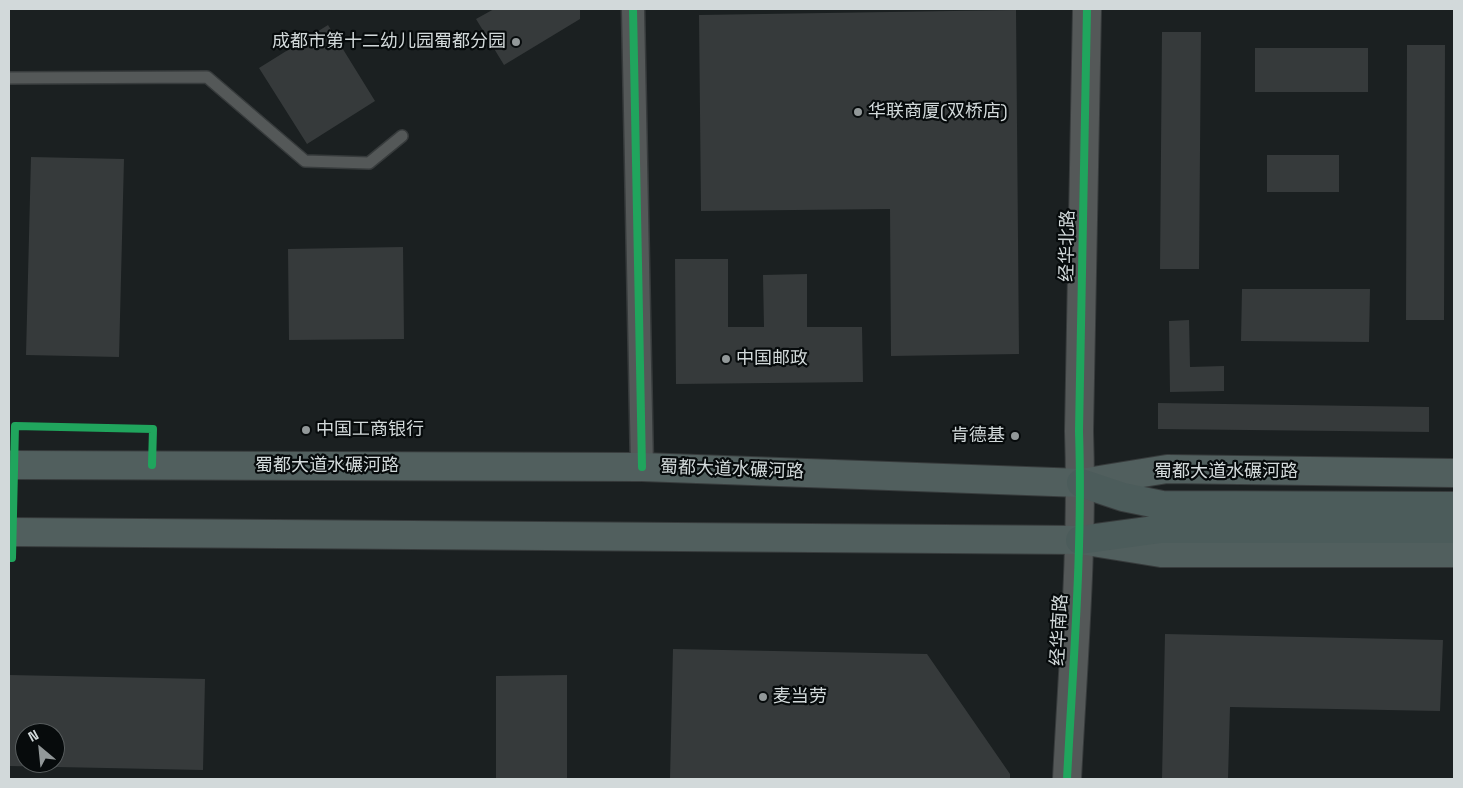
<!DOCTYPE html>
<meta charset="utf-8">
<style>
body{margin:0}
#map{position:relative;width:1463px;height:788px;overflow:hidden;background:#1b2021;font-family:"Space Grotesk",sans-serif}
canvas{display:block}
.frame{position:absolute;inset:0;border:10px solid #d2d9da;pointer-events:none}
.north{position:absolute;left:15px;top:723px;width:50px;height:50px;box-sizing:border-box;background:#070b0c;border:1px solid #585d5e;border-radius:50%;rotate:332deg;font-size:14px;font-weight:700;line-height:20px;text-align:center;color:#d2d9da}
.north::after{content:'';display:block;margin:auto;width:18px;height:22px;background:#929899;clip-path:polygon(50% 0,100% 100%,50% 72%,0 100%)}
</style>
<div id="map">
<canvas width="1463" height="788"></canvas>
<div class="frame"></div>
<div class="north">N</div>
</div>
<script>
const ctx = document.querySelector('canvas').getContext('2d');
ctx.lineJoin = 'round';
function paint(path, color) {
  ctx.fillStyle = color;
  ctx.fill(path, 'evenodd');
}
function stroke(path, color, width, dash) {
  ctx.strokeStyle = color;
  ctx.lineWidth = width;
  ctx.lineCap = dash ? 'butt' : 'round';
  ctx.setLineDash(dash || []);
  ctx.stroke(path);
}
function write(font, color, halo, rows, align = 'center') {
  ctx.font = font + ' "Space Grotesk","Noto Sans SC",sans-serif';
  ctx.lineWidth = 4.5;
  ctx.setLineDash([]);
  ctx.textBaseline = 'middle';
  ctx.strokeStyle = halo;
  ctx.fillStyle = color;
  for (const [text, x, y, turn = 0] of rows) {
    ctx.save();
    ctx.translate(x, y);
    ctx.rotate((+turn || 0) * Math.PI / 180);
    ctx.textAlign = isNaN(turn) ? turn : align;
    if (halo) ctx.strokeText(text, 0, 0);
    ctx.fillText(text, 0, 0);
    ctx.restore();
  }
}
const building = new Path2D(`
 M 494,9 L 580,9 L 580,19 L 504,65 L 476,19 Z
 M 1016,10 L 1019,354 L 891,356 L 890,209 L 701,211 L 699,15 Z
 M 328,25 L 375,101 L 307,144 L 259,68 Z
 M 1162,32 L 1201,32 L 1199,269 L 1160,269 Z
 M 1407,45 L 1445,45 L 1444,320 L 1406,320 Z
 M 1255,48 L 1368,48 L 1368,92 L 1255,92 Z
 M 1267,155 L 1339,155 L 1339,192 L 1267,192 Z
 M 31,157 L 124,159 L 119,357 L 26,355 Z
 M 403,247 L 404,339 L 289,340 L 288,249 Z
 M 675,259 L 728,259 L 728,327 L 764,327 L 763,275 L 807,274 L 807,327 L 862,327 L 863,382 L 676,384 Z
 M 1242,289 L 1370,289 L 1369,342 L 1241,341 Z
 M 1189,320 L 1190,367 L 1224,366 L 1224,391 L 1170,392 L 1169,321 Z
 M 1158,403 L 1429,407 L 1429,432 L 1158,429 Z
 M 1165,634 L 1443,640 L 1440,711 L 1230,707 L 1228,779 L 1162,779 Z
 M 673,649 L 927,654 L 1010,774 L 1010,779 L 670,779 Z
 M 9,675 L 205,679 L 203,770 L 9,766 ZM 25,733 L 55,733 L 55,763 L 25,763 Z
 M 567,675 L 567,779 L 496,779 L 496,676 Z`);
const service = new Path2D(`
 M 9,78 L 207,77 L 305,161 L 369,163 L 402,136`);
const minor = new Path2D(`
 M 633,9 L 642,467`);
const tertiary = new Path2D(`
 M 1067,779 C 1073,663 1083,547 1079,431 L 1087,9`);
const primary = new Path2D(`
 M 9,465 L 642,467 L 1081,483 L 1167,469 L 1454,473
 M 9,532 L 1080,540 L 1161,553 L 1454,553`);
const trunk = new Path2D(`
 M 1081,483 L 1123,497 L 1162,505 L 1454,506
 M 1080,540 L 1161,529 L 1454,529`);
const cycleway = new Path2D(`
 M 633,9 L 642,467
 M 9,558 L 12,558 L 15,426 L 153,429 L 152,465
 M 1067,779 C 1073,663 1083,547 1079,431 L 1087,9`);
const markers = [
 [516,42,5,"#929899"],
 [858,112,5,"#929899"],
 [726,359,5,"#929899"],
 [306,430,5,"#929899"],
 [1015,436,5,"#929899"],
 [763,697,5,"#929899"]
];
const poiNames = [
 ["成都市第十二幼儿园蜀都分园",506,42,"right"],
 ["华联商厦(双桥店)",868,112],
 ["中国邮政",736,359],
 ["中国工商银行",316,430],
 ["肯德基",1005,436,"right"],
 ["麦当劳",773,697]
];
const streetNames = [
 ["经华北路",1068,246,-89],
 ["蜀都大道水碾河路",327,466],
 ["蜀都大道水碾河路",732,470,2],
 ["蜀都大道水碾河路",1226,472],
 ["经华南路",1060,630,-87]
];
paint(building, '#363a3b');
stroke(service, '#373b3c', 14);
stroke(minor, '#373b3c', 25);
stroke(tertiary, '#373b3c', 30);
stroke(primary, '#373b3c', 30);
stroke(trunk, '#373b3c', 30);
stroke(service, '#545858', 11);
stroke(minor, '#545858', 22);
stroke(tertiary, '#545858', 28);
stroke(primary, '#515f5e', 28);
stroke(trunk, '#4c5c5b', 28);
stroke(cycleway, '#20a55d', 8);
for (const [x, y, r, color] of markers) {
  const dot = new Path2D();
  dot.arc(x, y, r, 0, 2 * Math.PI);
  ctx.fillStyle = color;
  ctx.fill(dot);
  stroke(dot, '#070b0c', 2);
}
write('18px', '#d2d9da', '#070b0c', poiNames, 'left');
write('18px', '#d2d9da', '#070b0c', streetNames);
</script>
